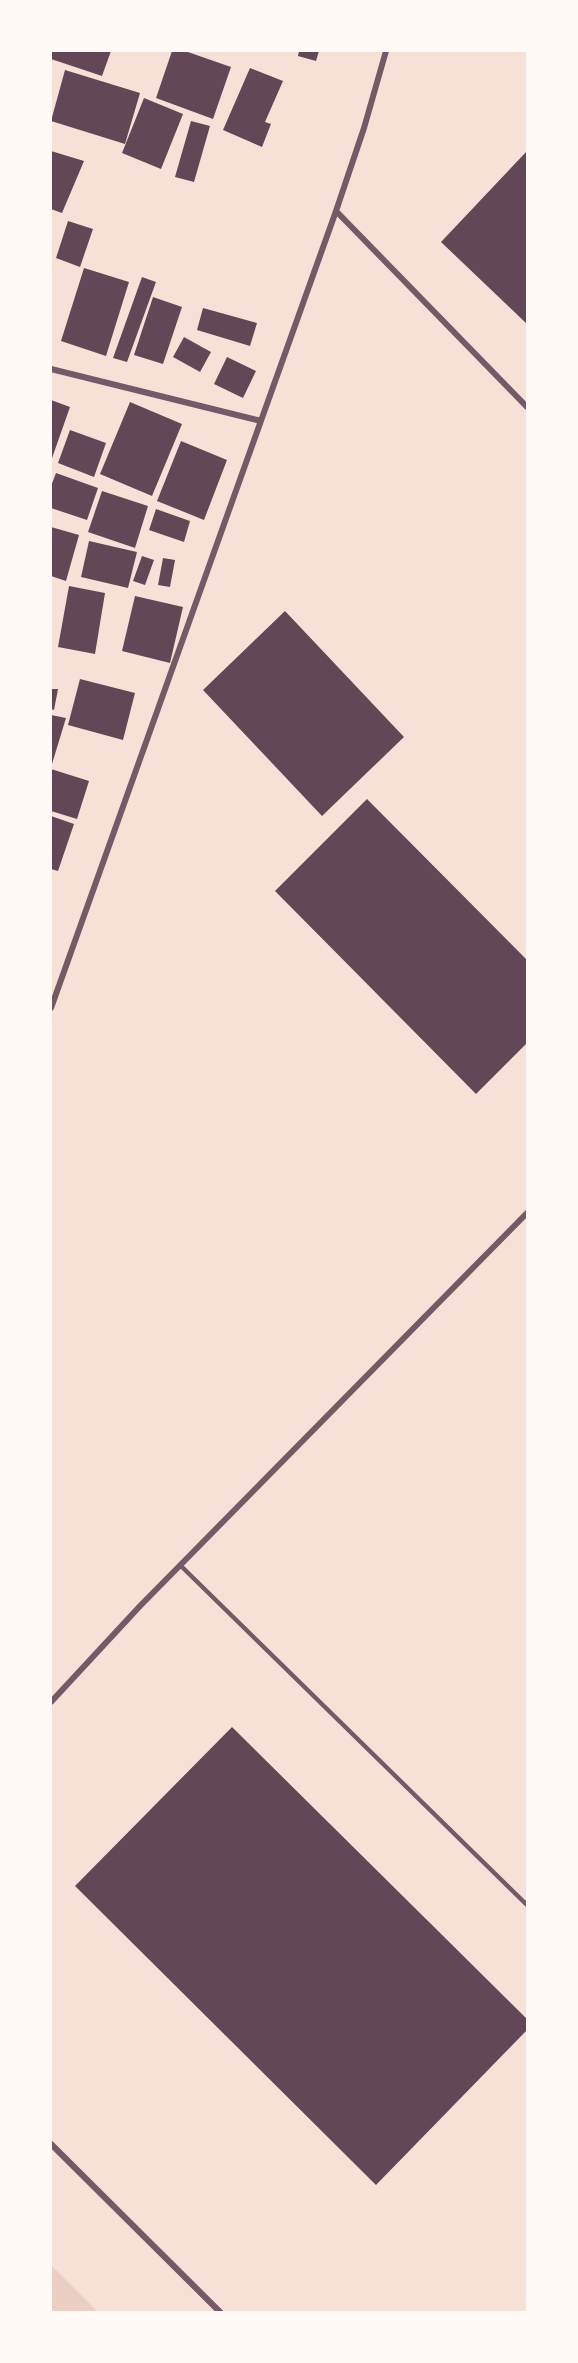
<!DOCTYPE html>
<style>
body{margin:0}
#map{position:relative;width:578px;height:2363px;overflow:hidden;background:#f7e1d7;font-family:Raleway,sans-serif}
canvas{display:block}
.frame{position:absolute;inset:0;border:52px solid #fffaf5;pointer-events:none}
</style>
<div id="map">
<canvas width="578" height="2363"></canvas>
<div class="frame"></div>
</div>
<script>
const ctx = document.querySelector('canvas').getContext('2d');
ctx.lineJoin = 'round';
function paint(path, color) {
  ctx.fillStyle = color;
  ctx.fill(path, 'evenodd');
}
function stroke(path, color, width, dash) {
  ctx.strokeStyle = color;
  ctx.lineWidth = width;
  ctx.lineCap = dash ? 'butt' : 'round';
  ctx.setLineDash(dash || []);
  ctx.stroke(path);
}
const green = new Path2D(`
 M 51,2265 L 98,2312 L 51,2312 Z`);
const building = new Path2D(`
 M 51,51 L 111,51 L 102,76 L 51,59 Z
 M 172,51 L 185,51 L 231,67 L 213,119 L 156,98 Z
 M 299,51 L 319,51 L 316,61 L 298,56 Z
 M 250,68 L 283,81 L 265,122 L 271,124 L 262,147 L 223,130 Z
 M 65,70 L 140,93 L 125,144 L 51,121 Z
 M 144,98 L 183,114 L 161,169 L 122,153 Z
 M 191,121 L 210,126 L 194,182 L 175,177 Z
 M 51,151 L 84,161 L 62,213 L 51,209 Z
 M 527,151 L 527,324 L 441,242 Z
 M 68,221 L 93,229 L 80,267 L 56,258 Z
 M 84,268 L 129,282 L 106,356 L 61,341 Z
 M 142,277 L 156,282 L 127,362 L 113,358 Z
 M 153,297 L 182,307 L 163,364 L 134,355 Z
 M 203,308 L 257,323 L 250,346 L 197,330 Z
 M 184,337 L 211,352 L 200,372 L 173,357 Z
 M 227,357 L 256,371 L 243,398 L 214,384 Z
 M 51,400 L 70,407 L 51,461 Z
 M 130,402 L 182,424 L 152,496 L 100,474 Z
 M 70,430 L 106,443 L 94,477 L 58,463 Z
 M 181,441 L 227,460 L 204,520 L 157,501 Z
 M 56,473 L 98,488 L 87,520 L 51,508 L 51,486 Z
 M 102,491 L 148,506 L 135,548 L 88,532 Z
 M 156,509 L 190,521 L 184,542 L 149,530 Z
 M 51,527 L 79,535 L 66,581 L 51,576 Z
 M 89,541 L 137,552 L 128,588 L 81,577 Z
 M 142,556 L 154,560 L 145,585 L 133,581 Z
 M 163,558 L 175,560 L 170,587 L 158,585 Z
 M 69,586 L 105,593 L 95,654 L 58,647 Z
 M 135,596 L 183,607 L 170,663 L 122,651 Z
 M 285,611 L 404,737 L 322,816 L 203,690 Z
 M 80,679 L 135,693 L 123,740 L 68,725 Z
 M 51,689 L 58,689 L 54,710 L 51,709 Z
 M 51,715 L 66,718 L 52,764 L 51,764 Z
 M 51,769 L 89,781 L 77,819 L 51,811 Z
 M 367,799 L 527,960 L 527,1043 L 476,1094 L 275,891 Z
 M 51,816 L 74,824 L 58,871 L 51,869 Z
 M 232,1727 L 527,2019 L 527,2030 L 376,2185 L 75,1886 Z`);
const service = new Path2D(`
 M 180,1565 L 527,1905`);
const minor = new Path2D(`
 M 336,211 L 527,407
 M 51,369 L 261,421
 M 51,1008 L 336,211 L 364,128 L 386,51
 M 51,1702 L 140,1606 L 527,1213
 M 51,2144 L 220,2312`);
paint(green, '#ebcfc5');
paint(building, '#644757');
stroke(service, '#755966', 4.5);
stroke(minor, '#755966', 6);
</script>
